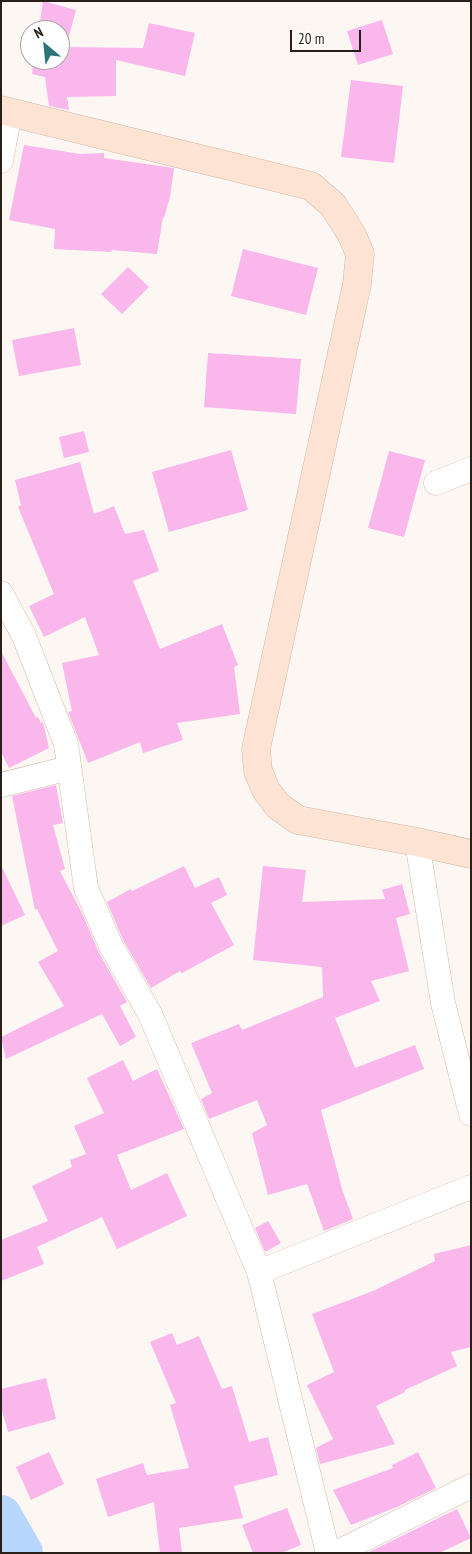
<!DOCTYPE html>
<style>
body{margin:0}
#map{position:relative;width:472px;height:1554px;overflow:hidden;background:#fdf7f4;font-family:"PT Sans Narrow",sans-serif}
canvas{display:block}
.frame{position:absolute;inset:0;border:2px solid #291f19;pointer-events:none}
.north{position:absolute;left:20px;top:20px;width:50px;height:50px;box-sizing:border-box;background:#fff;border:1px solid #a9a5a3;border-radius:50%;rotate:332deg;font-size:14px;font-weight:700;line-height:20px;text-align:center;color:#291f19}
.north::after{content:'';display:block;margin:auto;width:18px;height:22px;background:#2b7578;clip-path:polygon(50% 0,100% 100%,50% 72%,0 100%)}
.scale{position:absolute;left:290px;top:30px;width:71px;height:22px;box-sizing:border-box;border:2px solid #291f19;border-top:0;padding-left:6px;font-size:15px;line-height:18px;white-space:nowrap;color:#291f19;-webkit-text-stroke:4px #fff;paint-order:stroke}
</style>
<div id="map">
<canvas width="472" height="1554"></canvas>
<div class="frame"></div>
<div class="north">N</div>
<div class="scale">20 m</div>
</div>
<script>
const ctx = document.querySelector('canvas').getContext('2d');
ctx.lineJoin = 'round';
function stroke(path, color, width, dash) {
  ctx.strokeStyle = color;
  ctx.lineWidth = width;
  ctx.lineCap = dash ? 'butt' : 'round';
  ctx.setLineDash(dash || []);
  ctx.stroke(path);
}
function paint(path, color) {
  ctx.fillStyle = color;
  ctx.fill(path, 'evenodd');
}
const river = new Path2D(`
 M 1,1516 L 22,1553`);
const building = new Path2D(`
 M 43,1 L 76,10 L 66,47 L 143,48 L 149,23 L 195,33 L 185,76 L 116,60 L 116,96 L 67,97 L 69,110 L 49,106 L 45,77 L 32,74 L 34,60 L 60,60 L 60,30 L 39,30 Z
 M 382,20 L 393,54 L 358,65 L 347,31 Z
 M 351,80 L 403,86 L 394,163 L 341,157 Z
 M 24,145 L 80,154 L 104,153 L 104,158 L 174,168 L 170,197 L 164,218 L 163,217 L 157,254 L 111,250 L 112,252 L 54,249 L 55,229 L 9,220 Z
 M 243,249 L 318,268 L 306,315 L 231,296 Z
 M 128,267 L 149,287 L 122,314 L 101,294 Z
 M 74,328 L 81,365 L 19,376 L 12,340 Z
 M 208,353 L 301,359 L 296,414 L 204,407 Z
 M 84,431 L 89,452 L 64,458 L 59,437 Z
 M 231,450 L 248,510 L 169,532 L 152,472 Z
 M 389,451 L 425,460 L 404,537 L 368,528 Z
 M 80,462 L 94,514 L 114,506 L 125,534 L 144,530 L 159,571 L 133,581 L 160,649 L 222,624 L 238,665 L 234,667 L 240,714 L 177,723 L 183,740 L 143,753 L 140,742 L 88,763 L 68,712 L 72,711 L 62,663 L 99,655 L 85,617 L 44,637 L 29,606 L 54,594 L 18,507 L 21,505 L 15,480 Z
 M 1,651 L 36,718 L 38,717 L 41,723 L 43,722 L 49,748 L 9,768 L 1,752 Z
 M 56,785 L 63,823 L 53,825 L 65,869 L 60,871 L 83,915 L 99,953 L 127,1002 L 120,1006 L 136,1037 L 120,1046 L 102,1014 L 6,1059 L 1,1037 L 64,1006 L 38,962 L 58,951 L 37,909 L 35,910 L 12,796 Z
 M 1,865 L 25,915 L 1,926 Z
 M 184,866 L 195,888 L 219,877 L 227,895 L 211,903 L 234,945 L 182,973 L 180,971 L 151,988 L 123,940 L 107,902 L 131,889 L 132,891 Z
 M 263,866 L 306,870 L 302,902 L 385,899 L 382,890 L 402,884 L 410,914 L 396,918 L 409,971 L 371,981 L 380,1001 L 335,1018 L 355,1068 L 415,1045 L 424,1069 L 321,1110 L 342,1189 L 353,1219 L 324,1231 L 307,1184 L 268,1195 L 252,1133 L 267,1125 L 257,1100 L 209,1119 L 201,1099 L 212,1093 L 191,1043 L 239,1024 L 242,1030 L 323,997 L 322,967 L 253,960 Z
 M 123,1060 L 133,1081 L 157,1069 L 184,1129 L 117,1155 L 131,1190 L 167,1173 L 187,1216 L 117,1249 L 102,1217 L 37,1247 L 44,1264 L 1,1281 L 1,1240 L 48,1221 L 32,1186 L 72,1167 L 70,1160 L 86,1154 L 74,1126 L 104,1113 L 87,1078 Z
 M 268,1221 L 281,1243 L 265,1252 L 255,1228 Z
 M 471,1245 L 471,1347 L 451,1352 L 457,1366 L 405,1390 L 405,1392 L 376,1406 L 395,1444 L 320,1464 L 316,1448 L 333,1439 L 307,1385 L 334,1372 L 312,1314 L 373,1291 L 435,1261 L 434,1254 Z
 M 172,1333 L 177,1345 L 199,1336 L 222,1389 L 232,1386 L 249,1442 L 268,1437 L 278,1475 L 234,1486 L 243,1518 L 179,1528 L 182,1553 L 160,1553 L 154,1502 L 108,1517 L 96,1479 L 143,1463 L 147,1475 L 189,1468 L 170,1405 L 176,1403 L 150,1342 Z
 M 46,1378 L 56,1419 L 8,1432 L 1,1407 L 1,1389 Z
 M 49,1452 L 64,1484 L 31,1500 L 16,1467 Z
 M 418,1452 L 436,1488 L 397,1507 L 351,1525 L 333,1490 L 393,1468 L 392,1465 Z
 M 287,1508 L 301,1545 L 281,1553 L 253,1553 L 242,1525 Z
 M 457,1509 L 471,1538 L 439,1553 L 367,1553 Z`);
const street = new Path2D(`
 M 1,161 L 10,112
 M 436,483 L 471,469
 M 1,593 L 24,636 L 66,744 L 86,888 L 111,946 L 150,1014 L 259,1272 L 328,1553
 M 1,785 L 69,768
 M 417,842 L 443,1003 L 471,1114
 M 259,1272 L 471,1187
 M 336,1553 L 471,1486`);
const secondary = new Path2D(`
 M 1,110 L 311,186 L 333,205 L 352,235 L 360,254 L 357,284 L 256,749 L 258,771 L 266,790 L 278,806 L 298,820 L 417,842 L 471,854`);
stroke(river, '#b8d7fc', 42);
paint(building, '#f9b7ec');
stroke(street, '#d3baa8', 25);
stroke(secondary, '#d3baa8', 29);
stroke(street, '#fff', 24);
stroke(secondary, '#fce3d4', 28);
</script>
